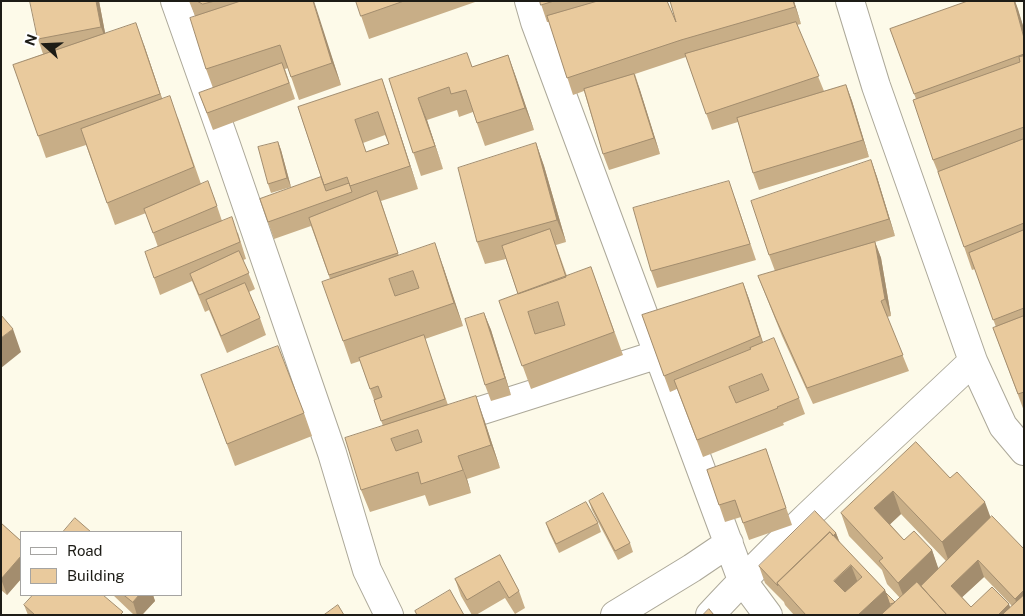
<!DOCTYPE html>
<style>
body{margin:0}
#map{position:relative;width:1025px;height:616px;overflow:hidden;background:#fdfae9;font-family:"Public Sans",sans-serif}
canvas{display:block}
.frame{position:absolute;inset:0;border:2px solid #1d1c16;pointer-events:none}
.legend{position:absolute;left:20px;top:531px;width:162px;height:65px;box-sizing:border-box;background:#fff;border:1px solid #a5a4a2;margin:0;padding:6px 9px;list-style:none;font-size:15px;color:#1d1c16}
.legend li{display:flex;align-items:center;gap:10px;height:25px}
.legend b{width:25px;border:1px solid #a5a4a2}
.north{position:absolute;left:20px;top:20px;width:50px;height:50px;-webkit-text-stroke:4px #fff;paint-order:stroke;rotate:290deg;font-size:14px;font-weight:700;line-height:20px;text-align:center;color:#1d1c16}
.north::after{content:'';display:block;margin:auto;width:18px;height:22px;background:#1d1c16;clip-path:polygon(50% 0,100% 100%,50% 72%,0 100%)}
</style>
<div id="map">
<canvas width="1025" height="616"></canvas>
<div class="frame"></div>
<ul class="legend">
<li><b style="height:6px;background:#fff"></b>Road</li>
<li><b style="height:14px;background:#e9ca9d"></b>Building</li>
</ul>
<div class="north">N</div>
</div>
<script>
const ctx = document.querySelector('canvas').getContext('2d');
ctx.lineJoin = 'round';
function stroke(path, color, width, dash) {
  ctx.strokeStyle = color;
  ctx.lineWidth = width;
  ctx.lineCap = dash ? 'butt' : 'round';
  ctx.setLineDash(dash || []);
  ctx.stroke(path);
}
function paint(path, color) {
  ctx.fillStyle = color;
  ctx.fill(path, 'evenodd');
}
const minor = new Path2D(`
 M 175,1 L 226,145 L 332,453 L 367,570 L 389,615
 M 529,1 L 535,22 L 742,580 L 768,615
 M 850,1 L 876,86 L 973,361 L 1003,426 L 1024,451
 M 445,422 L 659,354
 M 615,615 L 692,568 L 729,543
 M 710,615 C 793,525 885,445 973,361`);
const wall = new Path2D(`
 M 99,1 L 105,33 L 144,45 L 162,98 L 178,118 L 201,184 L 214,197 L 222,221 L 238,233 L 246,259 L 243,260 L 255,289 L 249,292 L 260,318 L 266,335 L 227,353 L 209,310 L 205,312 L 192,281 L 160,295 L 154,278 L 158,247 L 146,213 L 115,225 L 86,145 L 46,158 L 13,65 L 43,54 L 38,39 Z
 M 189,1 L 313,1 L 341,85 L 299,100 L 288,68 L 285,69 L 295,99 L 213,130 L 199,93 L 213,88 L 206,69 L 195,16 Z
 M 356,1 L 478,1 L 369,39 Z
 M 540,1 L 667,1 L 676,22 L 670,1 L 794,1 L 801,24 L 797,25 L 824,91 L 846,85 L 852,101 L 869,157 L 759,190 L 753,173 L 738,122 L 712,130 L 686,57 L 635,74 L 660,154 L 609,170 L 603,154 L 584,91 L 573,95 L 549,22 L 547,22 Z
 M 968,1 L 1015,1 L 1024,29 L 1024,411 L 993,328 L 996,327 L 975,269 L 972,270 L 942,182 L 933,160 L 916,99 L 890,29 Z
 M 508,55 L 534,130 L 485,146 L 473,112 L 459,117 L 457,110 L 427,120 L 443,169 L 421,176 L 389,79 L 472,67 Z
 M 382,79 L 418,189 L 381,201 L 399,256 L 443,266 L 463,326 L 425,339 L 448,405 L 484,419 L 500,468 L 467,479 L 471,493 L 429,506 L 425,495 L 370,512 L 361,490 L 383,426 L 374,400 L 360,361 L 351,364 L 343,341 L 330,279 L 311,226 L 274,239 L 260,199 L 321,177 L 298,107 ZM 385,135 L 389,144 L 366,152 L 363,143 Z
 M 278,142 L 281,150 L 291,187 L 271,193 L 268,184 Z
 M 536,143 L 544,166 L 566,242 L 556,245 L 567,276 L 591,267 L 623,355 L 531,389 L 499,301 L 518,294 L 506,259 L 485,264 L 477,242 Z
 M 871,160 L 877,177 L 895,236 L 875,242 L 881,258 L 891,316 L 887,317 L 909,371 L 813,404 L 782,336 L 758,276 L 775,271 L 769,255 Z
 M 735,198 L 756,260 L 657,288 L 651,271 Z
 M 743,283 L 749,299 L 763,342 L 799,398 L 805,414 L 783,423 L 784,425 L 703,457 L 677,389 L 670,392 L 642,315 Z
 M 484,313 L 491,330 L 511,395 L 491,401 L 485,385 Z
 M 201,375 L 304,413 L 312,436 L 235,466 Z
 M 916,442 L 950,478 L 1024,615 L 794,615 L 785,605 L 784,602 L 765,583 L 759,566 L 836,533 L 840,543 L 885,590 L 886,593 L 895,602 L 900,598 L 887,584 L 882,570 L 849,536 L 841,513 ZM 901,514 L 946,561 L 938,569 L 932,550 L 904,540 L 890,524 ZM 984,577 L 1012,606 L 1010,608 L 971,607 L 962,597 Z
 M 766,449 L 792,525 L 749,540 L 741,517 L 725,522 L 707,470 Z
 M 589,501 L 630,543 L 633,552 L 618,560 L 592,510 Z
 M 1,523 L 21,541 L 21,579 L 7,595 L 1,590 Z
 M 546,523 L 598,523 L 601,532 L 559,553 L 549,532 Z
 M 500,555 L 519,591 L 525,608 L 515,614 L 505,598 L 476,615 L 472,615 L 461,596 L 455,579 Z
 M 113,595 L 153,595 L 155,601 L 142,615 L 134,615 Z
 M 24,605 L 124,615 L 28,615 Z`);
const shadedWall = new Path2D(`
 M 96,1 L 99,1 L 107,43 L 101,27 Z
 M 313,1 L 314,1 L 341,85 L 332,63 Z
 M 793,1 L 794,1 L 801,24 Z
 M 1014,1 L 1015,1 L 1018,9 L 1024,29 L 1024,38 Z
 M 136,23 L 144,45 L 168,117 L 160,94 Z
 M 508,55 L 516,77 L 534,130 L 525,108 Z
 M 634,74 L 640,90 L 660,154 L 654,138 Z
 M 382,79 L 390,102 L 418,189 L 410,166 Z
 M 846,85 L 852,101 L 869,157 L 863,140 Z
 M 418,98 L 427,120 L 443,169 L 435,146 Z
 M 278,142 L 281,150 L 291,187 L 287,178 Z
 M 536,143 L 544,166 L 566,242 L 557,220 Z
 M 871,160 L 877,177 L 895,236 L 889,219 Z
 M 875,242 L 881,258 L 891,316 L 885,299 Z
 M 435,243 L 443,266 L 463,326 L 454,303 Z
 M 743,283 L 749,299 L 766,353 L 760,336 Z
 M 484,313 L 491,330 L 511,395 L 505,378 Z
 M 13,329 L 21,352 L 1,368 L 1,338 Z
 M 476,396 L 484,419 L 500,468 L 491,445 Z
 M 458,456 L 467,479 L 471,493 L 463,470 Z
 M 893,491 L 901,514 L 883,531 L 874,508 Z
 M 985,502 L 993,524 L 950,565 L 942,542 Z
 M 836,533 L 842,549 L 781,587 Z
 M 932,550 L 940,573 L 907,605 L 898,583 Z
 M 21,556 L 21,579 L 7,595 L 1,579 Z
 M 978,560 L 984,577 L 957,602 L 951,586 Z
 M 851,565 L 860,588 L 843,604 L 834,581 Z
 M 885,590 L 893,613 L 891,615 L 858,615 Z
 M 1024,590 L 1024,613 L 1021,615 L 1015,599 Z
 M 139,595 L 153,595 L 155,601 L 142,615 L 137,615 L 133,602 Z
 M 1009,604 L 1013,615 L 998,615 Z`);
const building = new Path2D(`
 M 30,1 L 96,1 L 101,27 L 38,39 Z
 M 197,1 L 215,1 L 203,4 Z
 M 241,1 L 313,1 L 332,63 L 291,77 L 280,45 L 206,69 L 190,18 Z
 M 356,1 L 404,1 L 361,16 Z
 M 540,1 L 554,1 L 541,5 Z
 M 598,1 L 667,1 L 676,22 L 670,1 L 793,1 L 795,7 L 681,40 L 567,78 L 547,16 Z
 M 968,1 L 1014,1 L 1024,38 L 1024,54 L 914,94 L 890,29 Z
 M 796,22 L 819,76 L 706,114 L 685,54 Z
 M 136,23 L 160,94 L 38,136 L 13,65 Z
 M 467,53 L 472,67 L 508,55 L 525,108 L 477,123 L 466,90 L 451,94 L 449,87 L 418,98 L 435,146 L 413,153 L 389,79 Z
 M 1024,56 L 1024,127 L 933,160 L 913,100 L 1020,62 L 1019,57 Z
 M 282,63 L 289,83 L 207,113 L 199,93 Z
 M 634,74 L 654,138 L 603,154 L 584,89 Z
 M 382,79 L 410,166 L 350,186 L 347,177 L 324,185 L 298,107 ZM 378,112 L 389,144 L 366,152 L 355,120 Z
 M 846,85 L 863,140 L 753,173 L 737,118 Z
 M 170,96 L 194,167 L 107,203 L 81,129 Z
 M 1024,139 L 1024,223 L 964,247 L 938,172 Z
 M 278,142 L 287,178 L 268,184 L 258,147 Z
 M 536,143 L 557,220 L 477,242 L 458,168 Z
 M 871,160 L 889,219 L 769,255 L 751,201 Z
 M 321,177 L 326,191 L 349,183 L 352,192 L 268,222 L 260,199 Z
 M 208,181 L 217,206 L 153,233 L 144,209 Z
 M 729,181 L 750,244 L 651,271 L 633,208 Z
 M 377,191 L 398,253 L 329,275 L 309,218 Z
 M 232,217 L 240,242 L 154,278 L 145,252 Z
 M 550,229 L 566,277 L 518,294 L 502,246 Z
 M 1024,230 L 1024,308 L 993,320 L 969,253 Z
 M 875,242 L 885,299 L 881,301 L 903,355 L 807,388 L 776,319 L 758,276 Z
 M 435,243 L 454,303 L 343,341 L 322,282 ZM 413,271 L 419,288 L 395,296 L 389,279 Z
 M 239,251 L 249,273 L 199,295 L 190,274 Z
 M 591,267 L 614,332 L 522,366 L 499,301 ZM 558,302 L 565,325 L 535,334 L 528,312 Z
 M 245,283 L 260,318 L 221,336 L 206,300 Z
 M 743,283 L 760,336 L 664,376 L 642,315 Z
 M 484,313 L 505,378 L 485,385 L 465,319 Z
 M 1,315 L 13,329 L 1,338 Z
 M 1024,316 L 1024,392 L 1018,394 L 993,328 Z
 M 424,335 L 445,399 L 381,421 L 374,400 L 382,397 L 378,386 L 370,389 L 359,358 Z
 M 774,338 L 799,398 L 777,407 L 778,408 L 697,440 L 674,380 L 751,349 L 750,348 ZM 762,374 L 769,390 L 736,403 L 729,387 Z
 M 278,346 L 304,413 L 227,444 L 201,375 Z
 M 476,396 L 491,445 L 458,456 L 463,470 L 421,484 L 418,472 L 361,490 L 345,438 ZM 418,430 L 422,442 L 396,451 L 391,439 Z
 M 916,442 L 950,478 L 957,472 L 985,502 L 942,542 L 893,491 L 874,508 L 904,540 L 914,531 L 932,550 L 898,583 L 879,561 L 883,558 L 841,513 Z
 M 766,449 L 786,508 L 743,523 L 735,500 L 719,505 L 707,470 Z
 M 603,493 L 630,543 L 615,551 L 589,501 Z
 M 586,502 L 598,523 L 556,544 L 546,523 Z
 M 815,511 L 836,533 L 833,536 L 830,532 L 777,583 L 778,586 L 759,566 Z
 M 992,516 L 1024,549 L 1024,590 L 1015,599 L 978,560 L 951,586 L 971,607 L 992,587 L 1009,604 L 998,615 L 947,615 L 921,586 Z
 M 75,518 L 91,532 L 63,532 Z
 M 1,523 L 21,541 L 21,556 L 1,579 Z
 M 830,532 L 885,590 L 858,615 L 806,615 L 777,583 ZM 851,565 L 862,577 L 845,592 L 834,581 Z
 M 500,555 L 519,591 L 509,598 L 499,581 L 467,600 L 455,579 Z
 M 917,582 L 947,615 L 881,615 Z
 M 450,590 L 464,615 L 417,615 L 415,611 Z
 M 886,593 L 895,602 L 894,603 L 890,604 Z
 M 33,595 L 103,595 L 123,612 L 120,615 L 49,615 L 48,614 L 47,615 L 35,615 L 24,605 Z
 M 124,595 L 139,595 L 133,602 Z
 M 1024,595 L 1024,615 L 1002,615 Z
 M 338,605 L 344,615 L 324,615 Z
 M 709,609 L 714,615 L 703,615 Z`);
stroke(minor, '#aca899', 30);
stroke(minor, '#fff', 28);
paint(wall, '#c8ae87');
paint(shadedWall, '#a38d6e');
paint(building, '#e9ca9d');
stroke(building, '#a38d6e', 1);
</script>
